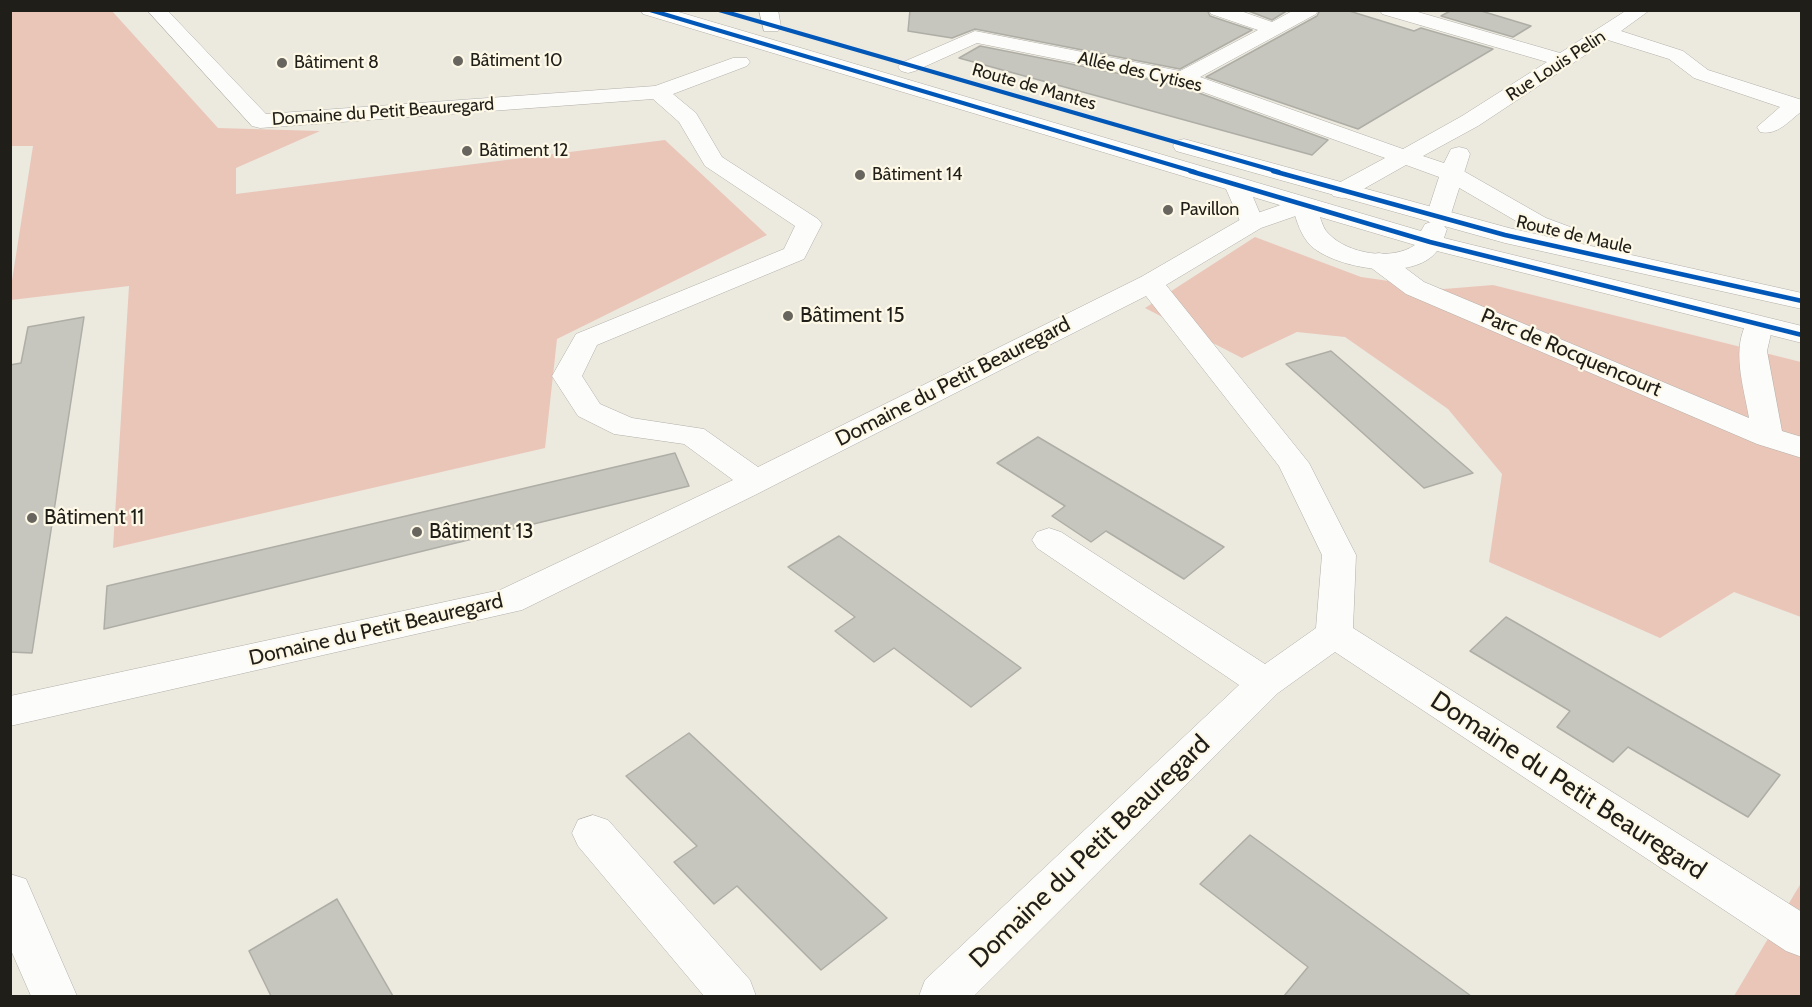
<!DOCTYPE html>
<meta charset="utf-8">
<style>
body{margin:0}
#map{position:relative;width:1812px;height:1007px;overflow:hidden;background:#ece9df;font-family:Cabin,sans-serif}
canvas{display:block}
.frame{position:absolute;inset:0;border:12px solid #201e18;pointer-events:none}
</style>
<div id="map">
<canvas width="1812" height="1007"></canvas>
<div class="frame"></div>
</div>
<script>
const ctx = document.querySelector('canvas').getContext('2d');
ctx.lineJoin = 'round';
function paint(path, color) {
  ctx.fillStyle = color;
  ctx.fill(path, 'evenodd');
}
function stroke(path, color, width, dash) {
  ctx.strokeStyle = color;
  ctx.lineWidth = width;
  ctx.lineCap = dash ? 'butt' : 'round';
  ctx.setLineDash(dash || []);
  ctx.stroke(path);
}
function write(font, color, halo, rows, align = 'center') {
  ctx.font = font + ' Cabin,sans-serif';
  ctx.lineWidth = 4.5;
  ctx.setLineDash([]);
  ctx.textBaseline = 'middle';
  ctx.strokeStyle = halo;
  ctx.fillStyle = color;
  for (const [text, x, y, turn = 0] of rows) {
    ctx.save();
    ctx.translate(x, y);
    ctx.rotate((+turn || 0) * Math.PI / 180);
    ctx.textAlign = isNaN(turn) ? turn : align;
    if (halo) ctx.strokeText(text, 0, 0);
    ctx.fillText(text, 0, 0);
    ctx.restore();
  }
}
const green = new Path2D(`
 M 11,11 L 112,11 L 218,128 L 320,131 L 236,168 L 236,194 L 665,140 L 767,235 L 557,339 L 545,448 L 113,548 L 129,286 L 11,300 L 11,287 L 33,146 L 11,146 Z
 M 1255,237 L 1361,277 L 1444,289 L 1493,285 L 1801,362 L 1801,617 L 1734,592 L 1660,638 L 1489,562 L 1502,474 L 1448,409 L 1345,337 L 1297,332 L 1242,358 L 1145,308 Z
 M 1801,883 L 1801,996 L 1734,996 Z`);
const building = new Path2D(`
 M 910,10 L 1207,10 L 1210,16 L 1252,30 L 1180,69 L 975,29 L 952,38 L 908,31 Z
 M 1246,10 L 1288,10 L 1272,20 Z
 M 1320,10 L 1346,10 L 1414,31 L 1421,28 L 1493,49 L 1358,129 L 1206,77 L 1317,16 Z
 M 1452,10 L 1478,10 L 1531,26 L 1513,37 L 1441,16 Z
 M 980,46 L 1177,85 L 1328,140 L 1312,155 L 959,58 Z
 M 84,317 L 32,653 L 10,652 L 10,365 L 21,363 L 28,327 Z
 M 1331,351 L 1473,473 L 1424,488 L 1286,364 Z
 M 1038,437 L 1224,547 L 1184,579 L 1106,531 L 1091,542 L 1052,516 L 1065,506 L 997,463 Z
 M 675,453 L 689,486 L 104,629 L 107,586 Z
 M 839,536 L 1021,668 L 971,707 L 894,648 L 874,662 L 835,631 L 855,617 L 788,567 Z
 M 1506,617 L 1780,775 L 1748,817 L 1628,747 L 1613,762 L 1557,727 L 1570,711 L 1470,651 Z
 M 689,733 L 887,918 L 821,970 L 737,886 L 714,904 L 674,862 L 697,846 L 626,776 Z
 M 1250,835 L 1471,996 L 1284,996 L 1308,967 L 1200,884 Z
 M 337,899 L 393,996 L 271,996 L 249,951 Z`);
const minor = new Path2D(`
 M 147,10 L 167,10 L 266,114 L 655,86 L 733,58 L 747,58 L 750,62 L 747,66 L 673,94 L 696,113 L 722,157 L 818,219 L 822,224 L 804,259 L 597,345 L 582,376 L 600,404 L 632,418 L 704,429 L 758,467 L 1141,277 L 1243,218 L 1295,200 L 1304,198 L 1313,200 L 1316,205 L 1313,210 L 1261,228 L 1166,285 L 1309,463 L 1356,555 L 1353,628 L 1802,912 L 1802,957 L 1786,951 L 1335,652 L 1278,693 L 974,996 L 919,996 L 925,980 L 1239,685 L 1037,548 L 1032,540 L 1037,532 L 1049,528 L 1061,532 L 1265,664 L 1316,628 L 1322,555 L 1279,466 L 1146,296 L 757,494 L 522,610 L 10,726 L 10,696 L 500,590 L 733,480 L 684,444 L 614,434 L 578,416 L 552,376 L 576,334 L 784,249 L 795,226 L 705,166 L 679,122 L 653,99 L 260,128 L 252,126 Z
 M 759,10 L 778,10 L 781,27 L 778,31 L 764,31 Z
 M 1209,10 L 1238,10 L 1272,22 L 1294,10 L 1318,10 L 1316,14 L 1200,77 L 1403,149 L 1462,116 L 1547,62 L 1382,14 L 1380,10 L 1411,10 L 1560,53 L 1627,10 L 1650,10 L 1621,31 L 1683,51 L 1708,70 L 1802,100 L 1802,111 C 1789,121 1777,136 1760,132 L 1757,127 L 1780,107 L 1694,78 L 1669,59 L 1608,40 L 1478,126 L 1423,156 L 1444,163 L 1451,149 L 1459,147 L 1467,149 L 1470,154 L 1450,217 L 1447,222 L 1438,224 L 1429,222 L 1426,217 L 1439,177 L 1406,165 L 1351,196 L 1342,198 L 1333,196 L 1330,191 L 1333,186 L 1385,158 L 1178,83 L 977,43 L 915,71 L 908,73 L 901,71 L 898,67 L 901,63 L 975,31 L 1180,71 L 1258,30 L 1211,14 Z
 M 1379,253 L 1388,255 L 1424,282 L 1749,418 C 1744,387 1730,347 1749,319 L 1759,317 L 1769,319 L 1773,325 L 1767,351 L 1782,431 L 1802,437 L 1802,458 L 1757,444 L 1406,294 L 1370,267 L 1366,261 L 1370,255 Z
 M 593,815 L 608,820 L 750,980 L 756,996 L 704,996 L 578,846 L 572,833 L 578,820 Z
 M 10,874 L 26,879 L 77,996 L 31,996 L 10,948 Z`);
const major = new Path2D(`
 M 641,10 L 672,10 L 1421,231 L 1425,224 L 1431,222 L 1176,151 L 1173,146 L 1176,141 L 1184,139 L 1509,228 L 1558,239 L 1528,228 L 1444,179 L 1440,174 L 1444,169 L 1452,167 L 1460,169 L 1546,218 L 1573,228 L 1577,233 L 1573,238 L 1564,240 L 1802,293 L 1802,309 L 1505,243 L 1444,226 L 1447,229 L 1444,238 L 1802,326 L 1802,343 L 1437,251 C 1414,282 1337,269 1311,246 C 1301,236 1297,222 1293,209 L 1253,197 L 1264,223 L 1261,228 L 1252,230 L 1243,228 L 1226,189 L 643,14 ZM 1320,217 L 1415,245 C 1392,261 1348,254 1329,234 C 1324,230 1322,223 1320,217 Z`);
const cyclewayFar1 = new Path2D(`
 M 650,10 L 1195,172
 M 719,10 L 1279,172`);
const cycleway = new Path2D(`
 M 1190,171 L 1430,242 L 1802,335
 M 1273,171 L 1505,235 L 1802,301`);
const markers = [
 [458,61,6,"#67655e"],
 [282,63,6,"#67655e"],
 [467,151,6,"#67655e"],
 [860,175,6,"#67655e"],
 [1168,210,6,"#67655e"],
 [788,316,6,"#67655e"],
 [32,518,6,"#67655e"],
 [417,532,6,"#67655e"]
];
const farPoinames = [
 ["Bâtiment 10",470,61],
 ["Bâtiment 8",294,63],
 ["Bâtiment 12",479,151],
 ["Bâtiment 14",872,175],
 ["Pavillon",1180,210]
];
const farStreetnames = [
 ["Rue Louis Pelin",1556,66,-33],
 ["Allée des Cytises",1140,72,13],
 ["Route de Mantes",1034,87,16],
 ["Domaine du Petit Beauregard",383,112,-4],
 ["Route de Maule",1574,235,13]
];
const poiNames = [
 ["Bâtiment 15",800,316],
 ["Bâtiment 11",44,518],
 ["Bâtiment 13",429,532]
];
const streetNames = [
 ["Parc de Rocquencourt",1571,353,23],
 ["Domaine du Petit Beauregard",953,382,-27],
 ["Domaine du Petit Beauregard",376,630,-13]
];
const nearStreetnames = [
 ["Domaine du Petit Beauregard",1568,786,33],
 ["Domaine du Petit Beauregard",1090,852,-44]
];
paint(green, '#eac6b9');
paint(building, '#c6c6be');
stroke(building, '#aeaea6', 1.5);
stroke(minor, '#b2afa8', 1);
stroke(major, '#b2afa8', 1);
paint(minor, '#fcfcfa');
paint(major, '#fcfcfa');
stroke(cyclewayFar1, '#0057b8', 4);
stroke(cycleway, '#0057b8', 4.5);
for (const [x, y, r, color] of markers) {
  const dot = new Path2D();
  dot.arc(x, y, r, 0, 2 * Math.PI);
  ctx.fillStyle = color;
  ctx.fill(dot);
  stroke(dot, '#fef9e7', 2);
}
write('18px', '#201e18', '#fef9e7', farPoinames, 'left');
write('18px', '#201e18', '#fef9e7', farStreetnames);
write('21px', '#201e18', '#fef9e7', poiNames, 'left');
write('21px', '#201e18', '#fef9e7', streetNames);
write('26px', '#201e18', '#fef9e7', nearStreetnames);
</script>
